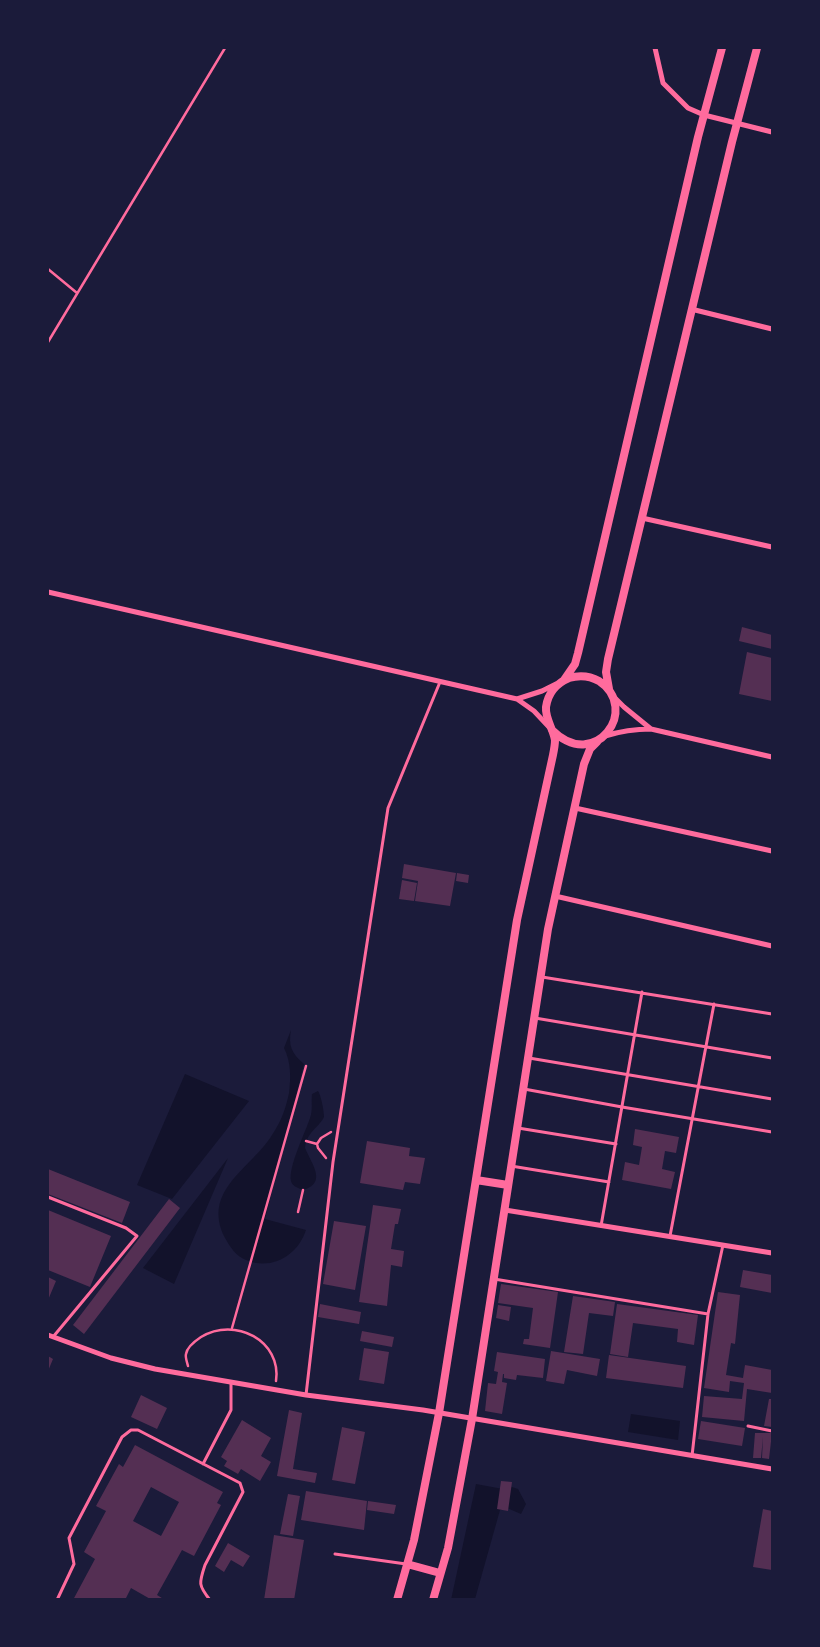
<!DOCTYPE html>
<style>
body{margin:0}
#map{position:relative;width:820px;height:1647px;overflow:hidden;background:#1b1b3a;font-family:"Roboto Condensed",sans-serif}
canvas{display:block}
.frame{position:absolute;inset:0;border:49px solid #1b1b3a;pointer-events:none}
</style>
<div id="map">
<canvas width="820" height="1647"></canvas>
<div class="frame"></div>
</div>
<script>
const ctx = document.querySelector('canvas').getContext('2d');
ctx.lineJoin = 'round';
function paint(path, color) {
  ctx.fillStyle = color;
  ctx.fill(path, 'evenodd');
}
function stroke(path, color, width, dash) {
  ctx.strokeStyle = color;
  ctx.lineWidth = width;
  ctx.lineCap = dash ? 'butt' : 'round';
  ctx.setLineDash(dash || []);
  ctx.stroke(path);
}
const water = new Path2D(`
 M 291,1030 C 288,1046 292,1054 304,1064 L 265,1219 L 306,1230 C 298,1255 272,1271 246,1260 C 236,1256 230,1247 225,1238 C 201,1190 251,1169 272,1135 C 281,1122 286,1108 289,1093 C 291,1077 291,1062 284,1048 Z
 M 185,1074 L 249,1101 L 172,1199 L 137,1185 Z
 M 318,1091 C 321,1095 324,1111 324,1117 C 318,1129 307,1131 305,1148 C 311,1163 328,1183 303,1190 C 298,1188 292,1186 291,1181 C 288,1167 306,1131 310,1118 C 313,1110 311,1102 312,1094 Z
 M 228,1158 L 174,1284 L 143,1268 Z
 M 631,1414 L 680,1421 L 678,1440 L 628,1432 Z
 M 476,1484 L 503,1489 L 512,1487 L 518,1489 L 526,1504 L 521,1514 L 507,1508 L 500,1510 L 475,1599 L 451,1600 Z`);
const building = new Path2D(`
 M 742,627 L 772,635 L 772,649 L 739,641 Z
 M 747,652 L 772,658 L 772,701 L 739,694 Z
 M 404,864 L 456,873 L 450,906 L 415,901 L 418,881 L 402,878 Z
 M 457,873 L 469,875 L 468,883 L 456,881 Z
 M 402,880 L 417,883 L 414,901 L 399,899 Z
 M 635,1129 L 679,1137 L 676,1153 L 665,1151 L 662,1169 L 675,1172 L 671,1189 L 622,1180 L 625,1162 L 639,1165 L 642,1147 L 633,1145 Z
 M 367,1141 L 410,1148 L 409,1156 L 425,1158 L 420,1184 L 405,1182 L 403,1190 L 360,1183 Z
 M 48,1169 L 130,1202 L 122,1223 L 48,1194 Z
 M 169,1199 L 180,1208 L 84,1334 L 73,1325 Z
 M 373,1205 L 401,1209 L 398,1224 L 395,1224 L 391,1249 L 404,1251 L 402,1267 L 391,1265 L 387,1306 L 359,1302 Z
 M 48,1210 L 111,1236 L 90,1287 L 48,1270 Z
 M 334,1221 L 366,1226 L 355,1290 L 323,1284 Z
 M 743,1270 L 772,1275 L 772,1293 L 740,1287 Z
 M 48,1277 L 56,1281 L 48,1300 Z
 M 501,1284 L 558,1292 L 550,1348 L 523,1344 L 524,1339 L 529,1339 L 533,1308 L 498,1303 Z
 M 718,1292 L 740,1295 L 735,1344 L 731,1343 L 726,1375 L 743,1378 L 745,1365 L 772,1370 L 772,1393 L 747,1389 L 744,1421 L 702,1417 L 704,1396 L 742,1399 L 744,1383 L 730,1381 L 729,1392 L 704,1388 Z
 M 573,1296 L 615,1302 L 613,1316 L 589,1313 L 583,1354 L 564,1352 Z
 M 320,1304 L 361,1312 L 359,1324 L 318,1317 Z
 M 617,1304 L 698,1315 L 694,1345 L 677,1342 L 678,1329 L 633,1323 L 628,1357 L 610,1354 Z
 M 498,1305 L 511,1307 L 509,1321 L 496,1318 Z
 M 362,1331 L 394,1337 L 392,1347 L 360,1341 Z
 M 364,1348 L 389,1352 L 384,1384 L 359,1380 Z
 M 551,1351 L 600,1359 L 597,1376 L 567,1370 L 564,1384 L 546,1381 Z
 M 497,1352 L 545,1359 L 543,1378 L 517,1375 L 516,1380 L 504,1378 L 504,1374 L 503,1374 L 502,1382 L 507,1383 L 502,1414 L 485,1411 L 488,1383 L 496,1384 L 498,1372 L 494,1371 Z
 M 609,1355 L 686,1366 L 683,1388 L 606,1378 Z
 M 48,1356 L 53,1359 L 48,1371 Z
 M 141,1395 L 167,1408 L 157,1429 L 131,1417 Z
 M 769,1399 L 772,1399 L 772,1427 L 764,1426 Z
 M 289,1410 L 302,1413 L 293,1469 L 317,1473 L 315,1483 L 277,1476 Z
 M 242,1420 L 271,1438 L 261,1456 L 271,1462 L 260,1481 L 241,1469 L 238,1474 L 224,1466 L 227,1461 L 221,1457 Z
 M 701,1421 L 745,1428 L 742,1446 L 698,1439 Z
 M 342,1427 L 365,1432 L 355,1484 L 332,1480 Z
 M 755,1433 L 772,1433 L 769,1459 L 762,1458 L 763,1437 L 761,1458 L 753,1458 Z
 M 135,1445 L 223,1492 L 217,1503 L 221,1505 L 194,1556 L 182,1550 L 157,1595 L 165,1600 L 152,1600 L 131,1588 L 125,1600 L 73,1600 L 95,1559 L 84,1552 L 106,1511 L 96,1506 L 119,1464 L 123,1467 ZM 151,1487 L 179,1502 L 161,1536 L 133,1521 Z
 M 501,1481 L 512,1482 L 508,1511 L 497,1509 Z
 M 306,1491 L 367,1501 L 364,1530 L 301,1520 Z
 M 288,1494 L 300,1496 L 293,1536 L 280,1534 Z
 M 368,1501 L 396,1505 L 394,1514 L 367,1510 Z
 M 763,1509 L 772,1511 L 772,1570 L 753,1567 Z
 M 274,1535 L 304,1540 L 294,1600 L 264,1600 Z
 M 228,1543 L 250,1556 L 243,1567 L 231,1560 L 224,1572 L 215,1566 Z`);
const path = new Path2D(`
 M 48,269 L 77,293
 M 48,342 L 225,48
 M 306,1141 L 317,1144 L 321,1138 L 331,1132
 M 317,1144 L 318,1148 L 326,1158
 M 298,1212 L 303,1190
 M 232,1328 L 306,1066
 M 188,1366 C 187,1362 185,1357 186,1354 C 187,1347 195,1341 201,1337 C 235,1316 282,1341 276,1381`);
const service = new Path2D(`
 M 542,977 L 772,1014
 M 535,1018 L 772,1058
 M 529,1058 L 772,1099
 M 524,1089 L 622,1107 L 772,1132
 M 518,1128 L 616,1144
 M 511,1166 L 609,1182
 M 48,1197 L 126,1228 L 137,1236 L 53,1337
 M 601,1226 L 642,992
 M 670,1236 L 714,1004
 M 494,1279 L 708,1314
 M 306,1395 L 333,1162 L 388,808 L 440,682
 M 748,1426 L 772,1431
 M 692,1456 L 708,1314 L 723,1245
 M 203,1464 L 231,1410 L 231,1383
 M 335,1554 L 406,1564
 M 57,1600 L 74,1564 L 69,1538 L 122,1437 L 131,1430 L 138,1430 L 240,1483 L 243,1492 L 205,1565 C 199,1583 198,1585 210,1600`);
const minor = new Path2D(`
 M 655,48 L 663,83 L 688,108 L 704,115 L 772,132
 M 691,309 L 772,329
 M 642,518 L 772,547
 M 48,592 L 517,699 L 534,711 L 549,727
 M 612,695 L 624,707 L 651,729
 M 517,699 L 542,691 L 556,684
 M 605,736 C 621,731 635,729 651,729 L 772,757
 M 575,808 L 772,851
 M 555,896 L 772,946
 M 505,1210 L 772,1253
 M 48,1335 L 111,1358 L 155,1369 L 306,1395 L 423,1410 L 772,1469`);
const tertiary = new Path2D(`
 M 564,680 L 575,664 L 578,653 L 698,137 L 722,48
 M 609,689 L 606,672 L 608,659 L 732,142 L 757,48
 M 476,1180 L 508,1185
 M 407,1564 L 440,1573
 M 397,1600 L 414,1540 L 439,1413 L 517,920 L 553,755 C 554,750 555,745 555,740 C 553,728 545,719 546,707 C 548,693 557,683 569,678 C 579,675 590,676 599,681 C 641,709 595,773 552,730
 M 433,1600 L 448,1548 L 472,1419 L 548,929 L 584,764 L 590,749 L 597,742`);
paint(water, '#12122b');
paint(building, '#542f53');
stroke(path, '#ff6b9d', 2.5);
stroke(service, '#ff6b9d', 3);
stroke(minor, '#ff6b9d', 5);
stroke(tertiary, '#ff6b9d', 8);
</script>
